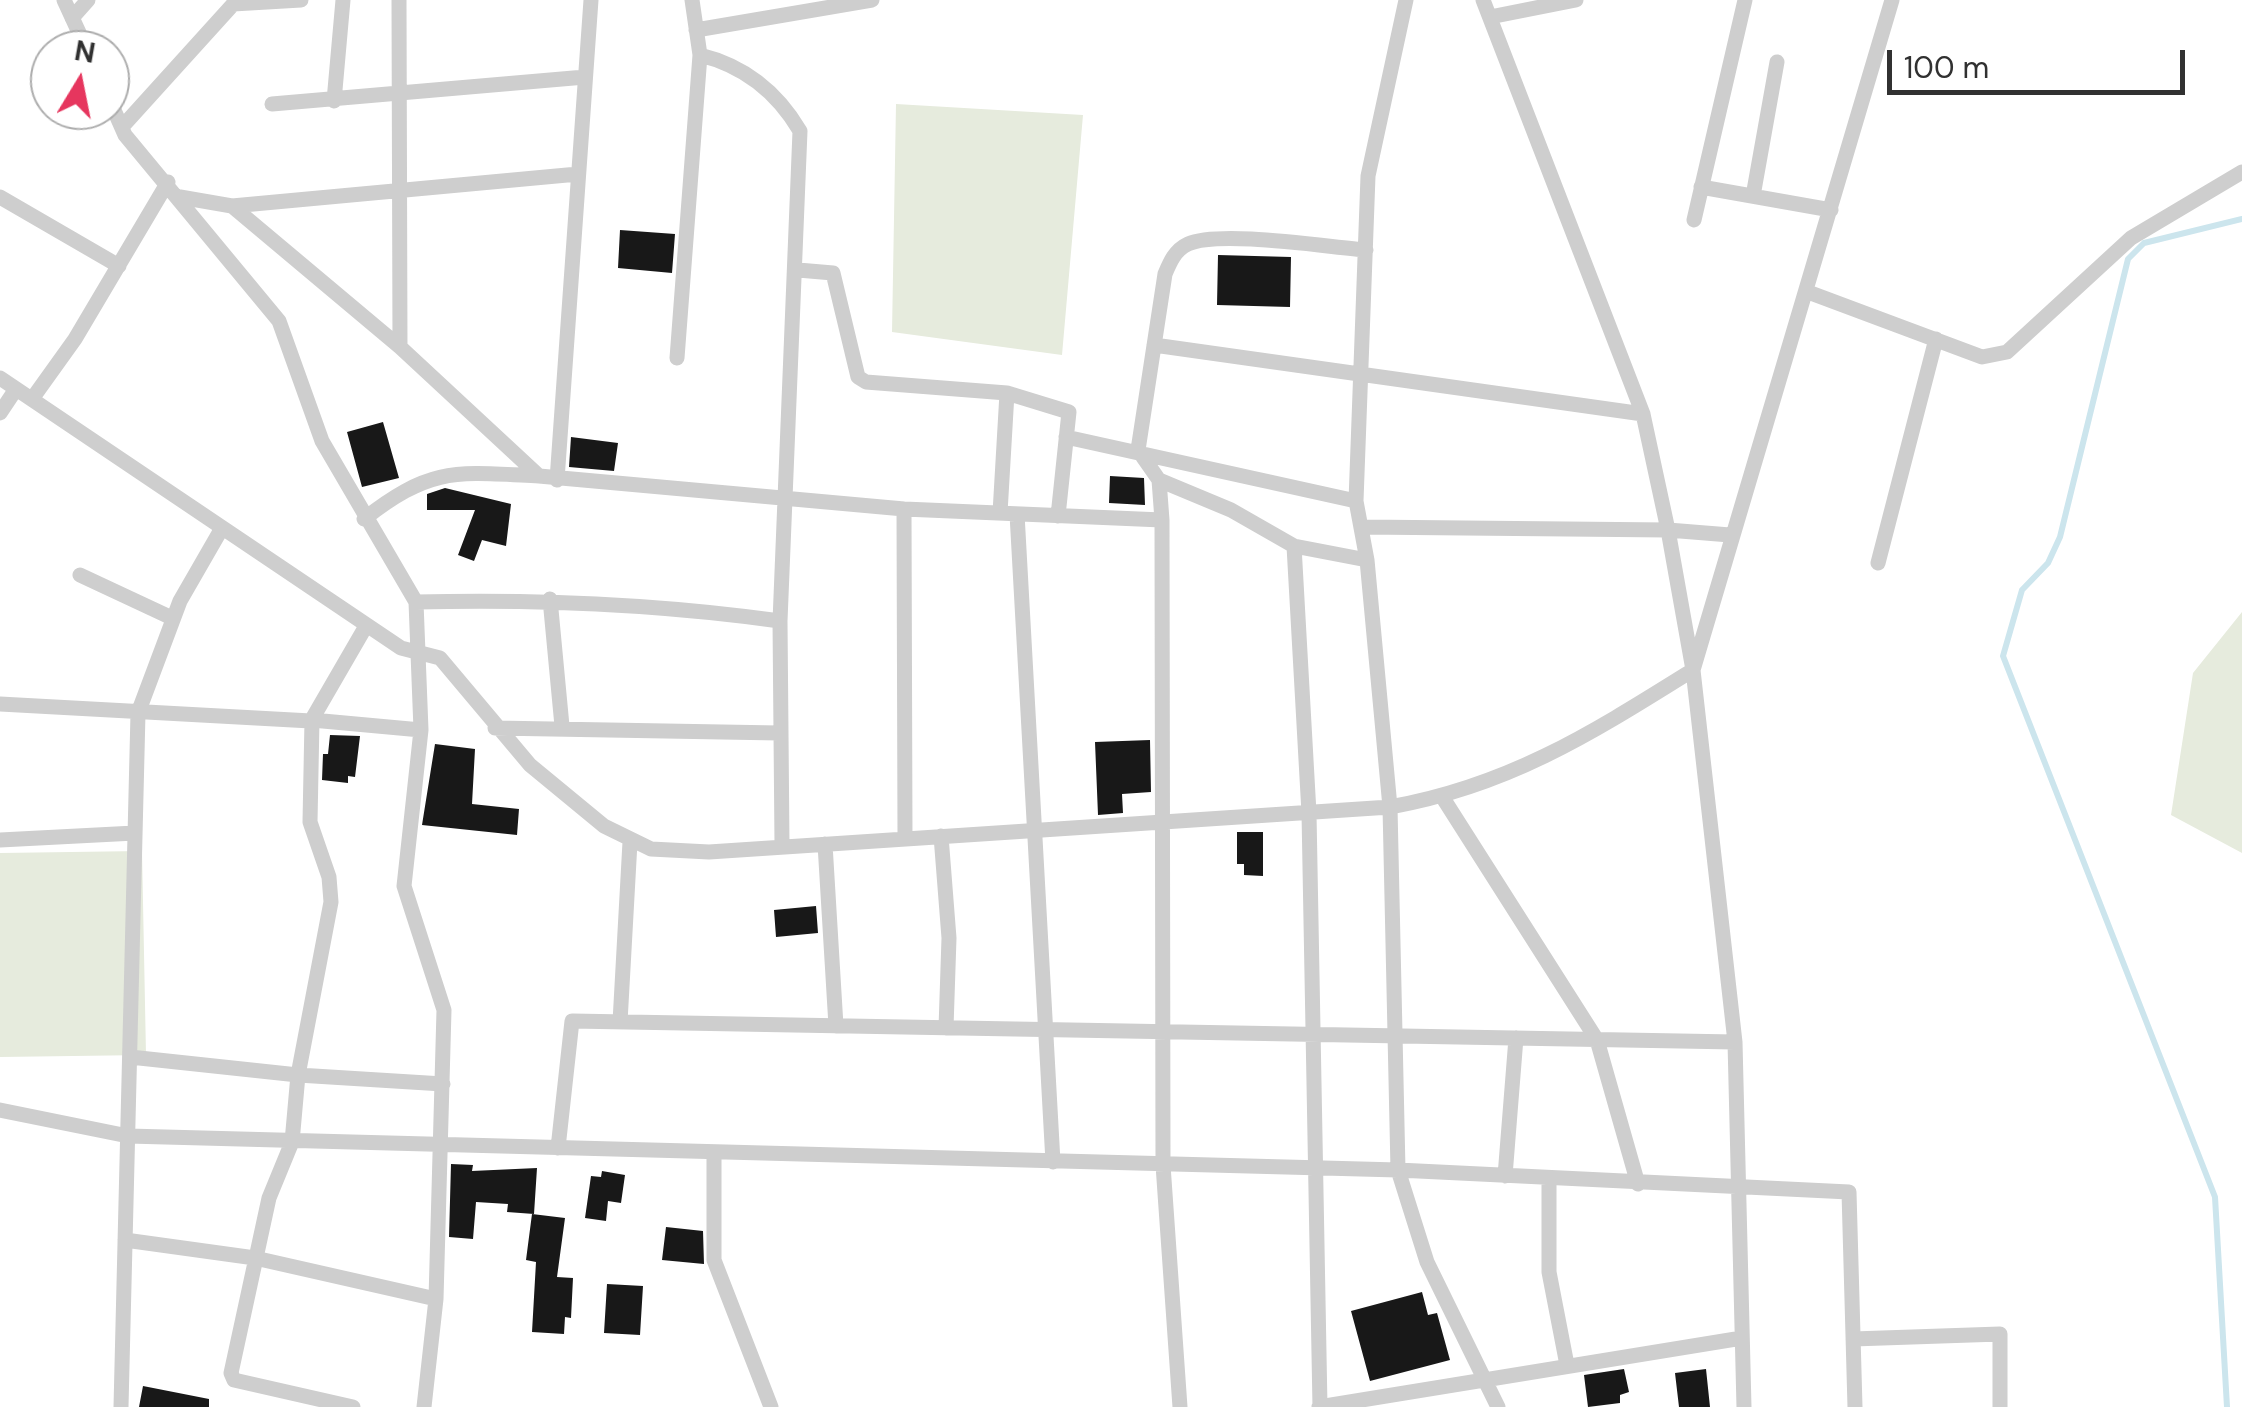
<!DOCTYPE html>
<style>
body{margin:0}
#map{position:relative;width:2242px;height:1407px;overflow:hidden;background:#fff;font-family:"DM Sans",sans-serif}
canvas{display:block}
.north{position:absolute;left:30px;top:30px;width:100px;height:100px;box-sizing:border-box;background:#fff;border:2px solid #adadad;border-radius:50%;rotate:10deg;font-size:28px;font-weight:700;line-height:40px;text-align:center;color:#313131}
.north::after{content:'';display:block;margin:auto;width:35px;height:45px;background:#e6365e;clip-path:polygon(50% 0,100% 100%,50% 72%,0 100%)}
.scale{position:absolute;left:1887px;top:50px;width:298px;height:45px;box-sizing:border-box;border:5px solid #313131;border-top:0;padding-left:12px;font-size:30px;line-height:35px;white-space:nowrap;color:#313131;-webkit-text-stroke:8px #fff;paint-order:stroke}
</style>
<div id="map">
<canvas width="2242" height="1407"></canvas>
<div class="north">N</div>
<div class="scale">100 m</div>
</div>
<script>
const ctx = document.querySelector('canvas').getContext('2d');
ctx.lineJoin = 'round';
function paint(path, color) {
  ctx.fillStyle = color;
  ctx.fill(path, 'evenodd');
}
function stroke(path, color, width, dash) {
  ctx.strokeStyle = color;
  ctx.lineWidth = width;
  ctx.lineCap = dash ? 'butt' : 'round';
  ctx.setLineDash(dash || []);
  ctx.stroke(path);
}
const green = new Path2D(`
 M 896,104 L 1083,115 L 1062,355 L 892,332 Z
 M 2242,612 L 2242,853 L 2171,815 L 2193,673 Z
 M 142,851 L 146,1055 L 0,1057 L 0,853 Z`);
const stream = new Path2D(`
 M 2227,1407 L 2215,1197 L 2003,656 L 2022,590 L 2048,563 L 2060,537 L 2128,259 L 2144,243 L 2242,219`);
const building = new Path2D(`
 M 620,230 L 675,234 L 672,273 L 618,268 Z
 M 1218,255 L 1291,257 L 1290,307 L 1217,305 Z
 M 383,422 L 399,478 L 362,487 L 347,432 Z
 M 571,437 L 618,443 L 614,471 L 569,467 Z
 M 1110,476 L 1144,478 L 1145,505 L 1109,503 Z
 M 445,488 L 511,504 L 506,546 L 482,540 L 474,561 L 458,555 L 475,510 L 427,510 L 427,494 Z
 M 330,735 L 360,736 L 355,777 L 348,776 L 348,783 L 322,780 L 323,754 L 328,754 Z
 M 1150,740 L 1151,792 L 1122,794 L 1123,813 L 1098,815 L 1095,742 Z
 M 435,744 L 475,749 L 472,804 L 519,809 L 517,835 L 422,825 Z
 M 1237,832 L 1263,832 L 1263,876 L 1244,875 L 1244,864 L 1237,864 Z
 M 816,906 L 818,933 L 776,937 L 774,910 Z
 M 451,1164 L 473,1165 L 472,1171 L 537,1168 L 534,1214 L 507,1212 L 508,1204 L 476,1202 L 473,1239 L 449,1237 Z
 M 602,1171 L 625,1175 L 621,1203 L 608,1201 L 606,1221 L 585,1218 L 591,1176 L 601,1177 Z
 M 532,1214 L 565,1218 L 557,1277 L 573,1278 L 571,1318 L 565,1317 L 564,1334 L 532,1332 L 536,1262 L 526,1260 Z
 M 666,1227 L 703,1231 L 704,1264 L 662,1260 Z
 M 607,1284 L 643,1286 L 640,1335 L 604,1333 Z
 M 1422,1292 L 1428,1315 L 1437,1313 L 1450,1360 L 1370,1381 L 1351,1311 Z
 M 1624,1369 L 1629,1392 L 1620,1395 L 1620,1403 L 1588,1407 L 1584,1375 Z
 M 1706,1369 L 1710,1407 L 1679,1407 L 1675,1373 Z
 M 143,1386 L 209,1399 L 209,1407 L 139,1407 Z`);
const minor = new Path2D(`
 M 64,0 L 87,50
 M 399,0 L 400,347
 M 1406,0 L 1368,176 L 1356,501 L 1367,560 L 1390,807 L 1398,1170 L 1427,1262 L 1498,1407
 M 1483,0 L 1643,414 L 1668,530 L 1693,670 L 1735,1042 L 1744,1407
 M 233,4 L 301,0
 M 1490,17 L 1576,0
 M 72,18 L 88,0
 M 696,30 L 872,0
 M 700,55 C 745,66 777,92 800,131 L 780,621 L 782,845
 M 110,101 L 125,135 L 279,321 L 322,441 L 416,602 L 421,730 L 404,886 L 444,1010 L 436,1299 L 424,1407
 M 334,101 L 343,0
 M 272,104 L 585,77
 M 122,127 L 237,0
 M 1701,187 L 1831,210
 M 1753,196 L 1777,62
 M 0,197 L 119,266
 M 180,197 L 232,206 L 400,347 L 539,476 L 904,509 L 1162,520
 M 232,206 L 578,174
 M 1694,220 L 1745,0
 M 798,270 L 833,273 L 858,377 L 866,382 L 1007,393 L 1069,412 L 1058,516
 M 1808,292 L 1982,357 L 2007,352 L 2131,238 L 2242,172
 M 1154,345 L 1643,414
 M 677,358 L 700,55 L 692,0
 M 0,378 L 401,648 L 440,658 L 530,765 L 604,826 L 651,849 L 709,852 L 1390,807 C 1509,786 1592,733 1693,670 L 1892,0
 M 32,399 L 75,339 L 168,182
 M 0,413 L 16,389
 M 1066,437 L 1356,501
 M 557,480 L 591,0
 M 1159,480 L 1231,510 L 1294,546 L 1367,560
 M 904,509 L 905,838
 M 1000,513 L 1007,393
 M 1017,514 L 1053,1162
 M 364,519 C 432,466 456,472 539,476
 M 1363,527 L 1668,530 L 1730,535
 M 1294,546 L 1309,813 L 1320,1407
 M 1878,563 L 1936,339
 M 80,575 L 172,618
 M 550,599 L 562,726
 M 416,602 C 539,599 658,604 780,621
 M 0,704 L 311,721 L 366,626
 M 495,728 L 779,733
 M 1443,798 L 1597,1040 L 1638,1184
 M 941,836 L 949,938 L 946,1028
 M 0,840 L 135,833
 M 825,844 L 836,1026
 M 620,1022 L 630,842
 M 130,1057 L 298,1075 L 443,1084
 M 0,1110 L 128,1136 L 1398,1170 L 1849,1192 L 1855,1407
 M 558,1148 L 572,1021 L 1735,1042
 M 714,1154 L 714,1260 L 771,1407
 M 1505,1176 L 1516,1038
 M 1549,1179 L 1549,1272 L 1567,1365
 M 125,1240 L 255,1258 L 436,1299
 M 1853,1339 L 2000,1334 L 2000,1407
 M 121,1407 L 138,713 L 180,601 L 222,528
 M 353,1407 L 234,1380 L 231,1373 L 269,1198 L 292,1142 L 298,1075 L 331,902 L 329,877 L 310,822 L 312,720 L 421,730
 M 1180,1407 L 1163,1165 L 1162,520 L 1159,480 L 1138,450 L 1165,274 C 1170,262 1175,250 1188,244 C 1220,230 1327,247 1366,250
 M 1319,1407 L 1742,1338`);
paint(green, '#e6ebdd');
stroke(stream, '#cce5ed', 6);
paint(building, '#181818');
stroke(minor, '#cecece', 15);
</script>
